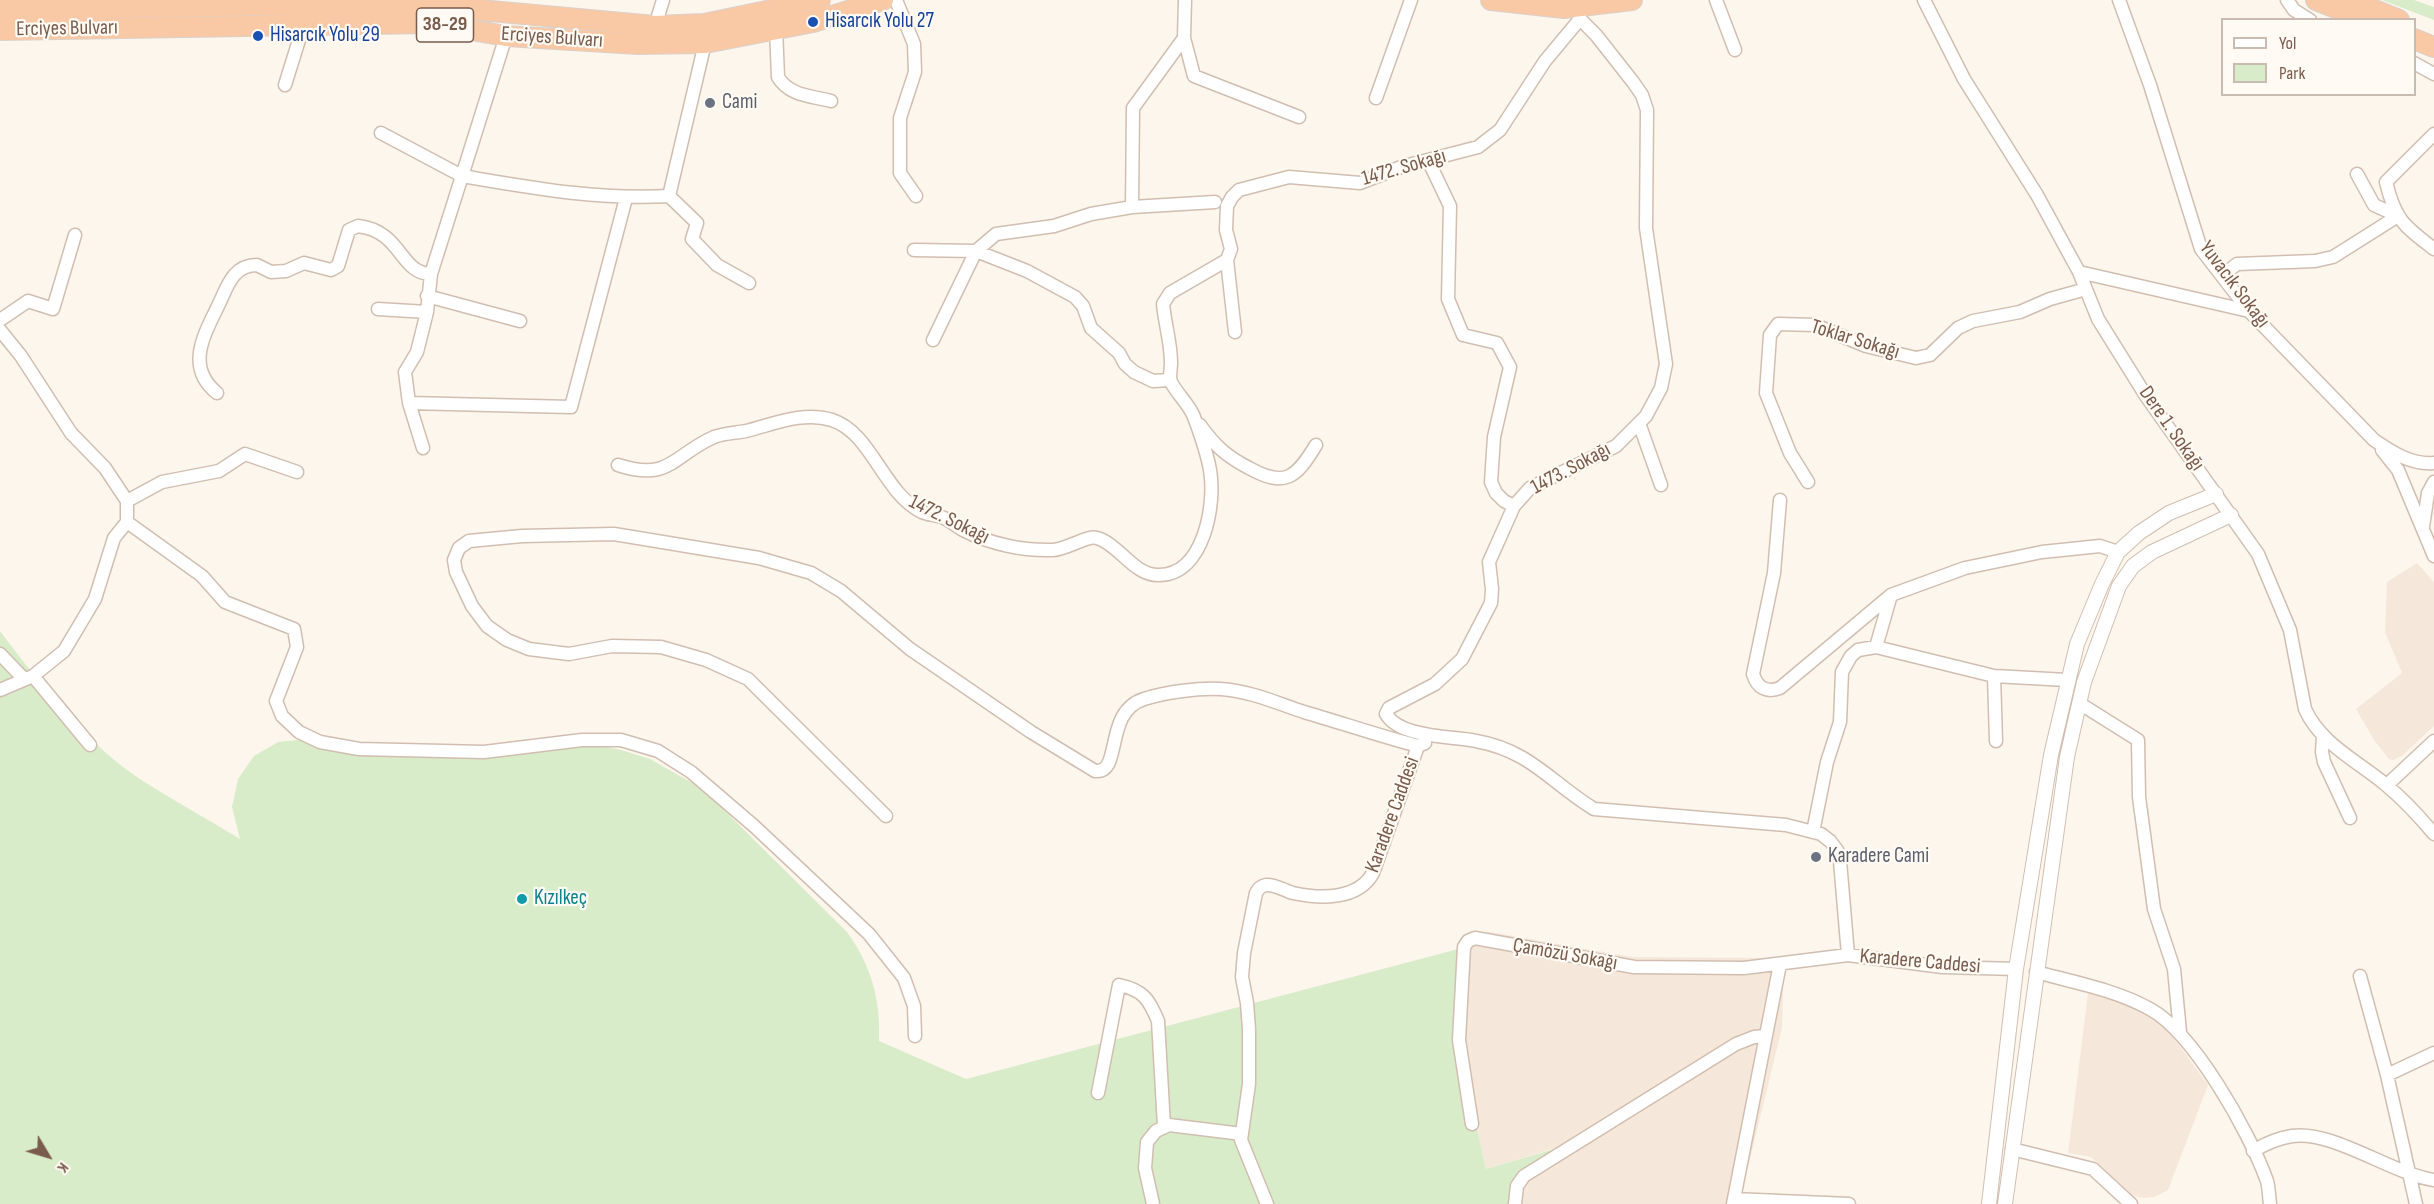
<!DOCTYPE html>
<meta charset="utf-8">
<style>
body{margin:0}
#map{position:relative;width:2434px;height:1204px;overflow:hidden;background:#fdf6ec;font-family:"Sofia Sans Condensed",sans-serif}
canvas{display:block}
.legend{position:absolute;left:2221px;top:18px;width:195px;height:78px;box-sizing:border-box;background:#fffaf3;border:2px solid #cabbb1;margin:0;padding:8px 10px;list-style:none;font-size:18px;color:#7a5c4d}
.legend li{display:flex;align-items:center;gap:12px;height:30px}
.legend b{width:30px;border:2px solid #cabbb1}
.north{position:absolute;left:18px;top:1126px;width:60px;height:60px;-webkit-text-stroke:4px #fffaf3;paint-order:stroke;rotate:128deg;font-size:16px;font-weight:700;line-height:24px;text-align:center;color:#7a5c4d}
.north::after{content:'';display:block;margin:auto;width:21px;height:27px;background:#7a5c4d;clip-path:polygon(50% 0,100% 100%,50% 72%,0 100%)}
</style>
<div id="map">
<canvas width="2434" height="1204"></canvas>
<ul class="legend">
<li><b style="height:8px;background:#fff"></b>Yol</li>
<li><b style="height:16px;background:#d8ecc9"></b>Park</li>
</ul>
<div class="north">K</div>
</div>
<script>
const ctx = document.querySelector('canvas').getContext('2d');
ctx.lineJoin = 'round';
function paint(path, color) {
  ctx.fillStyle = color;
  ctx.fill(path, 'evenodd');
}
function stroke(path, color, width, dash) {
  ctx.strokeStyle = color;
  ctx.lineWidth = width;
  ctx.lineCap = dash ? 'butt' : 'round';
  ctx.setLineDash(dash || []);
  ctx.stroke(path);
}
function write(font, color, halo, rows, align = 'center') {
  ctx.font = font + ' "Sofia Sans Condensed",sans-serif';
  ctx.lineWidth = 4.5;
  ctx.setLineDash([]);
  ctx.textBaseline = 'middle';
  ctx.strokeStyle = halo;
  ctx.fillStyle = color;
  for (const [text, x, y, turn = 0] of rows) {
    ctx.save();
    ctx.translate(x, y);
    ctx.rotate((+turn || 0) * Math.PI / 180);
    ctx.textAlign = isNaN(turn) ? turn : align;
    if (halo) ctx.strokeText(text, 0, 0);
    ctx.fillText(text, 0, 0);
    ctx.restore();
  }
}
const residential = new Path2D(`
 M 2417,563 L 2434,582 L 2434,726 L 2402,756 L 2393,760 L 2389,759 L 2374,740 L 2356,709 L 2402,673 L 2385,632 L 2387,582 Z
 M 1479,932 L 1490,932 L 1632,957 L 1784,958 L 1782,1028 L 1739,1204 L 1508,1204 L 1511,1195 L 1568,1144 L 1486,1169 L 1454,1028 L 1462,948 L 1474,934 Z
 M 2088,993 L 2138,1008 L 2146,1012 L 2168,1030 L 2208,1085 L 2168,1190 L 2154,1197 L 2143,1198 L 2132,1195 L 2091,1157 L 2068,1153 Z`);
const green = new Path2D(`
 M 2382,0 L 2414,0 L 2434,7 L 2434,20 Z
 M 0,631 C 36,679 85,741 134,775 C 168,798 205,817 240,839 L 232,807 L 238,779 L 254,756 L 278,742 L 306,739 L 367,755 L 401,757 L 447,756 L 592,744 L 621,750 L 650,759 L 696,785 L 722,808 L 847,932 C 871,965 881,1000 879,1041 L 966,1079 L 1462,948 L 1454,1028 L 1486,1169 L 1571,1144 L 1511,1195 L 1508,1204 L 0,1204 Z`);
const minor = new Path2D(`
 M 896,0 L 914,44 L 915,72 L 900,118 L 900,173 L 916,196
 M 1185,0 L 1184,38 L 1194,76 L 1299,117
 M 1716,0 L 1735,50
 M 1924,0 L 1964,79 L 2037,195 L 2079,272 L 2098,319 L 2146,396 L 2258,554 L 2290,630 L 2305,709 C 2320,743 2357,761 2385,784 C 2403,799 2419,816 2434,834
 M 2119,0 L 2150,85 L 2201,249 L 2249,311 L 2374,440 C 2392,452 2411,465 2434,463
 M 2287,0 L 2294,10 L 2310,20
 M 1579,14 L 1580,19 L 1596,35 L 1633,82 L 1642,95 L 1647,110 L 1646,228 L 1666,364 L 1661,388 L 1646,416 L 1616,446 L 1530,488 L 1514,506 L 1489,562 L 1492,589 L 1491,603 L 1462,659 L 1435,684 L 1389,708 L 1386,714 C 1400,738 1452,736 1476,741 C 1531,751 1550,782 1594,809 L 1786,825 L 1821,834 L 1830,841 L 1837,850 L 1840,861 L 1848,955
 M 655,26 L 663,0
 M 776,28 L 778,77 C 789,96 812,96 831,101
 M 2414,63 L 2434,74
 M 285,85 L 304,24
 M 1376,98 L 1411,0
 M 381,133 L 462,176 L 506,36
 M 2434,134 L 2386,182 C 2395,220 2404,226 2434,249
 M 1428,160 L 1450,206 L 1448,299 L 1463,335 L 1497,343 L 1510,367 L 1494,437 L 1491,482 L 1496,493 L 1504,501 L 1514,506
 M 2357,174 L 2374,205 L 2398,216
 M 669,196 L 697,223 L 692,239 L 717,265 L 749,283
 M 1132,207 L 1133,108 L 1184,38
 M 914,250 L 976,251 L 1027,271 L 1075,297 L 1083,306 L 1091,328 L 1119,353 L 1125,364 L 1134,372 L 1153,381 L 1170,380
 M 1227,260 L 1235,332
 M 2079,272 L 2249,311
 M 2222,276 L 2237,264 L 2315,261 L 2333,257 L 2398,216
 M 427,296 L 520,321
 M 378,309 L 427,312
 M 0,320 L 28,301 L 53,309 L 75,235
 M 0,330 L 21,356 L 71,433 L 105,468 L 127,501 L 127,522 L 202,576 L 225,602 L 294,629 L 297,647 L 276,701 L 282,716 L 299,732 L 320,742 L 359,749 L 484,752 L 582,740 L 621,740 L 658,751 L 691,772 L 754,826 L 869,934 L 904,978 L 914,1006 L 915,1036
 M 933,340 L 976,251 L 996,234 L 1054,226 L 1091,214 L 1132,207 L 1215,202
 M 217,393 C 185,367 204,335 218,306 C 227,288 232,265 257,265 L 271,272 L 286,271 L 304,263 L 331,270 L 338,266 L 349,230 L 358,226 C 402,231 400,274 431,274
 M 409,403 L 571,407 L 626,198
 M 1639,423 L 1661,485
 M 1200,425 C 1215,446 1226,456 1249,468 C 1285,488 1296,478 1316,445
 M 423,448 L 409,403 L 405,372 L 417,352 L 427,312 L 431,274 L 462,176 C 533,188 597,200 669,196 L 705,43
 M 2382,450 L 2398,470 L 2434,556
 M 618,465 C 670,482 673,455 714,437 C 724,433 736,433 746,431 C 774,424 803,411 832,420 C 872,433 883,493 922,512 C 929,515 937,515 944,518 C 951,521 957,527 963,530 C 990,544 1023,551 1053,550 C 1068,549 1087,535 1097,538 C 1119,544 1134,576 1159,575 C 1204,575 1216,504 1210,470 C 1207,453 1200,433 1194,417 C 1189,404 1177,394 1171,382 C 1169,377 1171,369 1171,363 C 1171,342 1165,325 1163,304 L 1170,293 L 1227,260 L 1231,249 L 1226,230 L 1227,206 L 1232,197 L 1239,190 L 1289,177 L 1360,183 L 1401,167 L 1478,147 L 1500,130 L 1545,61 L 1580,19
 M 1808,482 L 1790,453 L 1766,393 L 1770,335 L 1778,324 L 1815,325 L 1866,346 L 1916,358 L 1930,355 L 1958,328 L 1973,321 L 2020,312 L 2050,299 L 2086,289
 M 1780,500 L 1774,573 L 1753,674 C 1757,688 1767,693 1780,688 L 1891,595 L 1965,568 L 2042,552 L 2100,546 L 2118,552
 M 127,501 L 162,482 L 219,471 L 245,454 L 297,472
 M 2423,527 L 2428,493 L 2434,482
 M 1891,595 L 1876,647 L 1994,676 L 2067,680
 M 0,654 L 24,679
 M 33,676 L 90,745
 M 1994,676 L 1996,741
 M 0,690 L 33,676 L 64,651 L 95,599 L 114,538 L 127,522
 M 2079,703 L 2138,740 L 2139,797 L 2154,909 L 2174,969 L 2180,1032
 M 2323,736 L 2322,752 L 2324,762 L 2350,818
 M 2387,785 L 2434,741
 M 886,816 L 748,679 L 706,660 L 661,647 L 612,646 L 569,654 L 529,649 L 507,640 L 487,626 L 472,606 L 456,572 L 454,560 L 459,548 L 469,541 L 522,536 L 614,534 L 759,558 L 811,573 L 841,591 L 910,649 L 1031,732 L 1095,771 C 1123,774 1103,712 1144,699 C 1166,692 1197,688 1221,689 C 1250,691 1277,703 1304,712 C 1342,723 1380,736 1418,746
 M 1813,832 L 1827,762 L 1840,722 L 1842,672 L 1851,656 L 1858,650 L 1876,647
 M 2036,972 C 2073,982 2116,990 2150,1009 C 2194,1033 2250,1133 2267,1181 C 2269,1188 2269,1197 2270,1204
 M 2360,976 L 2387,1075 L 2416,1204
 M 2387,1075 L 2434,1053
 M 1098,1093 L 1119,985 C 1143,990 1149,999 1158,1021 L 1164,1126
 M 1472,1124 L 1459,1040 L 1464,947 L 1468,941 L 1475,938 L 1634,967 L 1744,968 L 1848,955 L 1943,967 L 2016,969
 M 2012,1149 L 2093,1169 L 2131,1204
 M 2253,1151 C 2265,1144 2277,1138 2292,1136 C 2333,1130 2390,1173 2434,1180
 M 1734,1199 L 1849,1204
 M 1153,1204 L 1145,1168 L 1147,1142 L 1156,1131 L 1169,1125 L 1242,1134
 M 1267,1204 L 1241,1140 L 1249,1084 L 1249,1029 L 1247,1003 L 1242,977 L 1244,953 L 1256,893 C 1258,889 1261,886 1266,885 C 1275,884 1285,891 1293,893 C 1320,899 1358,900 1373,873 L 1418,746 L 1425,743
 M 1515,1204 L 1517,1186 L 1524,1176 L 1736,1044 L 1754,1037 L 1766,1036
 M 1733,1204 L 1780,964`);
const tertiary = new Path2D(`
 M 1989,1204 L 2016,969 L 2051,755 L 2077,644 L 2102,584 L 2118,552 L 2139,533 L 2169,513 L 2216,494
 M 2005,1204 L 2067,757 L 2084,682 L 2119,586 L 2133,566 L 2152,552 L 2231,515`);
const trunk = new Path2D(`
 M 1491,0 L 1564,8 L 1632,0
 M 2316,0 L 2363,19
 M 2350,0 L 2399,20
 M 0,10 L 270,5 L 436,6 L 655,26 L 704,24 L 820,0
 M 0,30 L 431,23 L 506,36 L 638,44 L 705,43 L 813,22 L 883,0
 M 2414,39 L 2434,47`);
const markers = [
 [813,22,6,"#1a4fb4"],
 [258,36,6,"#1a4fb4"],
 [710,103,6,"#6b7280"],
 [1816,857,6,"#6b7280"],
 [522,899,6,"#0f9aa8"]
];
const shields = [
 [445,25,57]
];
const shieldNames = [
 ["38-29",445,25]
];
const transitNames = [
 ["Hisarcık Yolu 27",825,22],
 ["Hisarcık Yolu 29",270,36]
];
const streetNames = [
 ["Erciyes Bulvarı",67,29,-1],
 ["Erciyes Bulvarı",552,38,4],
 ["1472. Sokağı",1404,168,-16],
 ["Yuvacık Sokağı",2234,285,53],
 ["Toklar Sokağı",1855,340,17],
 ["Dere 1. Sokağı",2171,429,55],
 ["1473. Sokağı",1571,469,-28],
 ["1472. Sokağı",949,520,26],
 ["Karadere Caddesi",1393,815,-70],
 ["Çamözü Sokağı",1565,955,10],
 ["Karadere Caddesi",1920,962,5]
];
const worshipNames = [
 ["Cami",722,103],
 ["Karadere Cami",1828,857]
];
const cultureNames = [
 ["Kızılkeç",534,899]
];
paint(residential, '#f5e8da');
paint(green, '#d8ecc9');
stroke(minor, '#d1beb0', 15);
stroke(tertiary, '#d1beb0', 16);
stroke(trunk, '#dad1cd', 22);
stroke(minor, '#fff', 12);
stroke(tertiary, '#fff', 14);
stroke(trunk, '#f9c8a4', 20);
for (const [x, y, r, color] of markers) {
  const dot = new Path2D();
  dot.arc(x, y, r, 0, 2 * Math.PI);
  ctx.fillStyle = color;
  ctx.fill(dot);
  stroke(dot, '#fffaf3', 2);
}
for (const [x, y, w] of shields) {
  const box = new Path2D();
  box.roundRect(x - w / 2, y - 17, w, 34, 4.5);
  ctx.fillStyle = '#fffaf3';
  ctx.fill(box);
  stroke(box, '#7a5c4d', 1.5);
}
write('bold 20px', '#7a5c4d', null, shieldNames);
write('21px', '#164399', '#fffaf3', transitNames, 'left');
write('21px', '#7a5c4d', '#fffaf3', streetNames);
write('21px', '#5b616d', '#fffaf3', worshipNames, 'left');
write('21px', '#0d838f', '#fffaf3', cultureNames, 'left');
</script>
